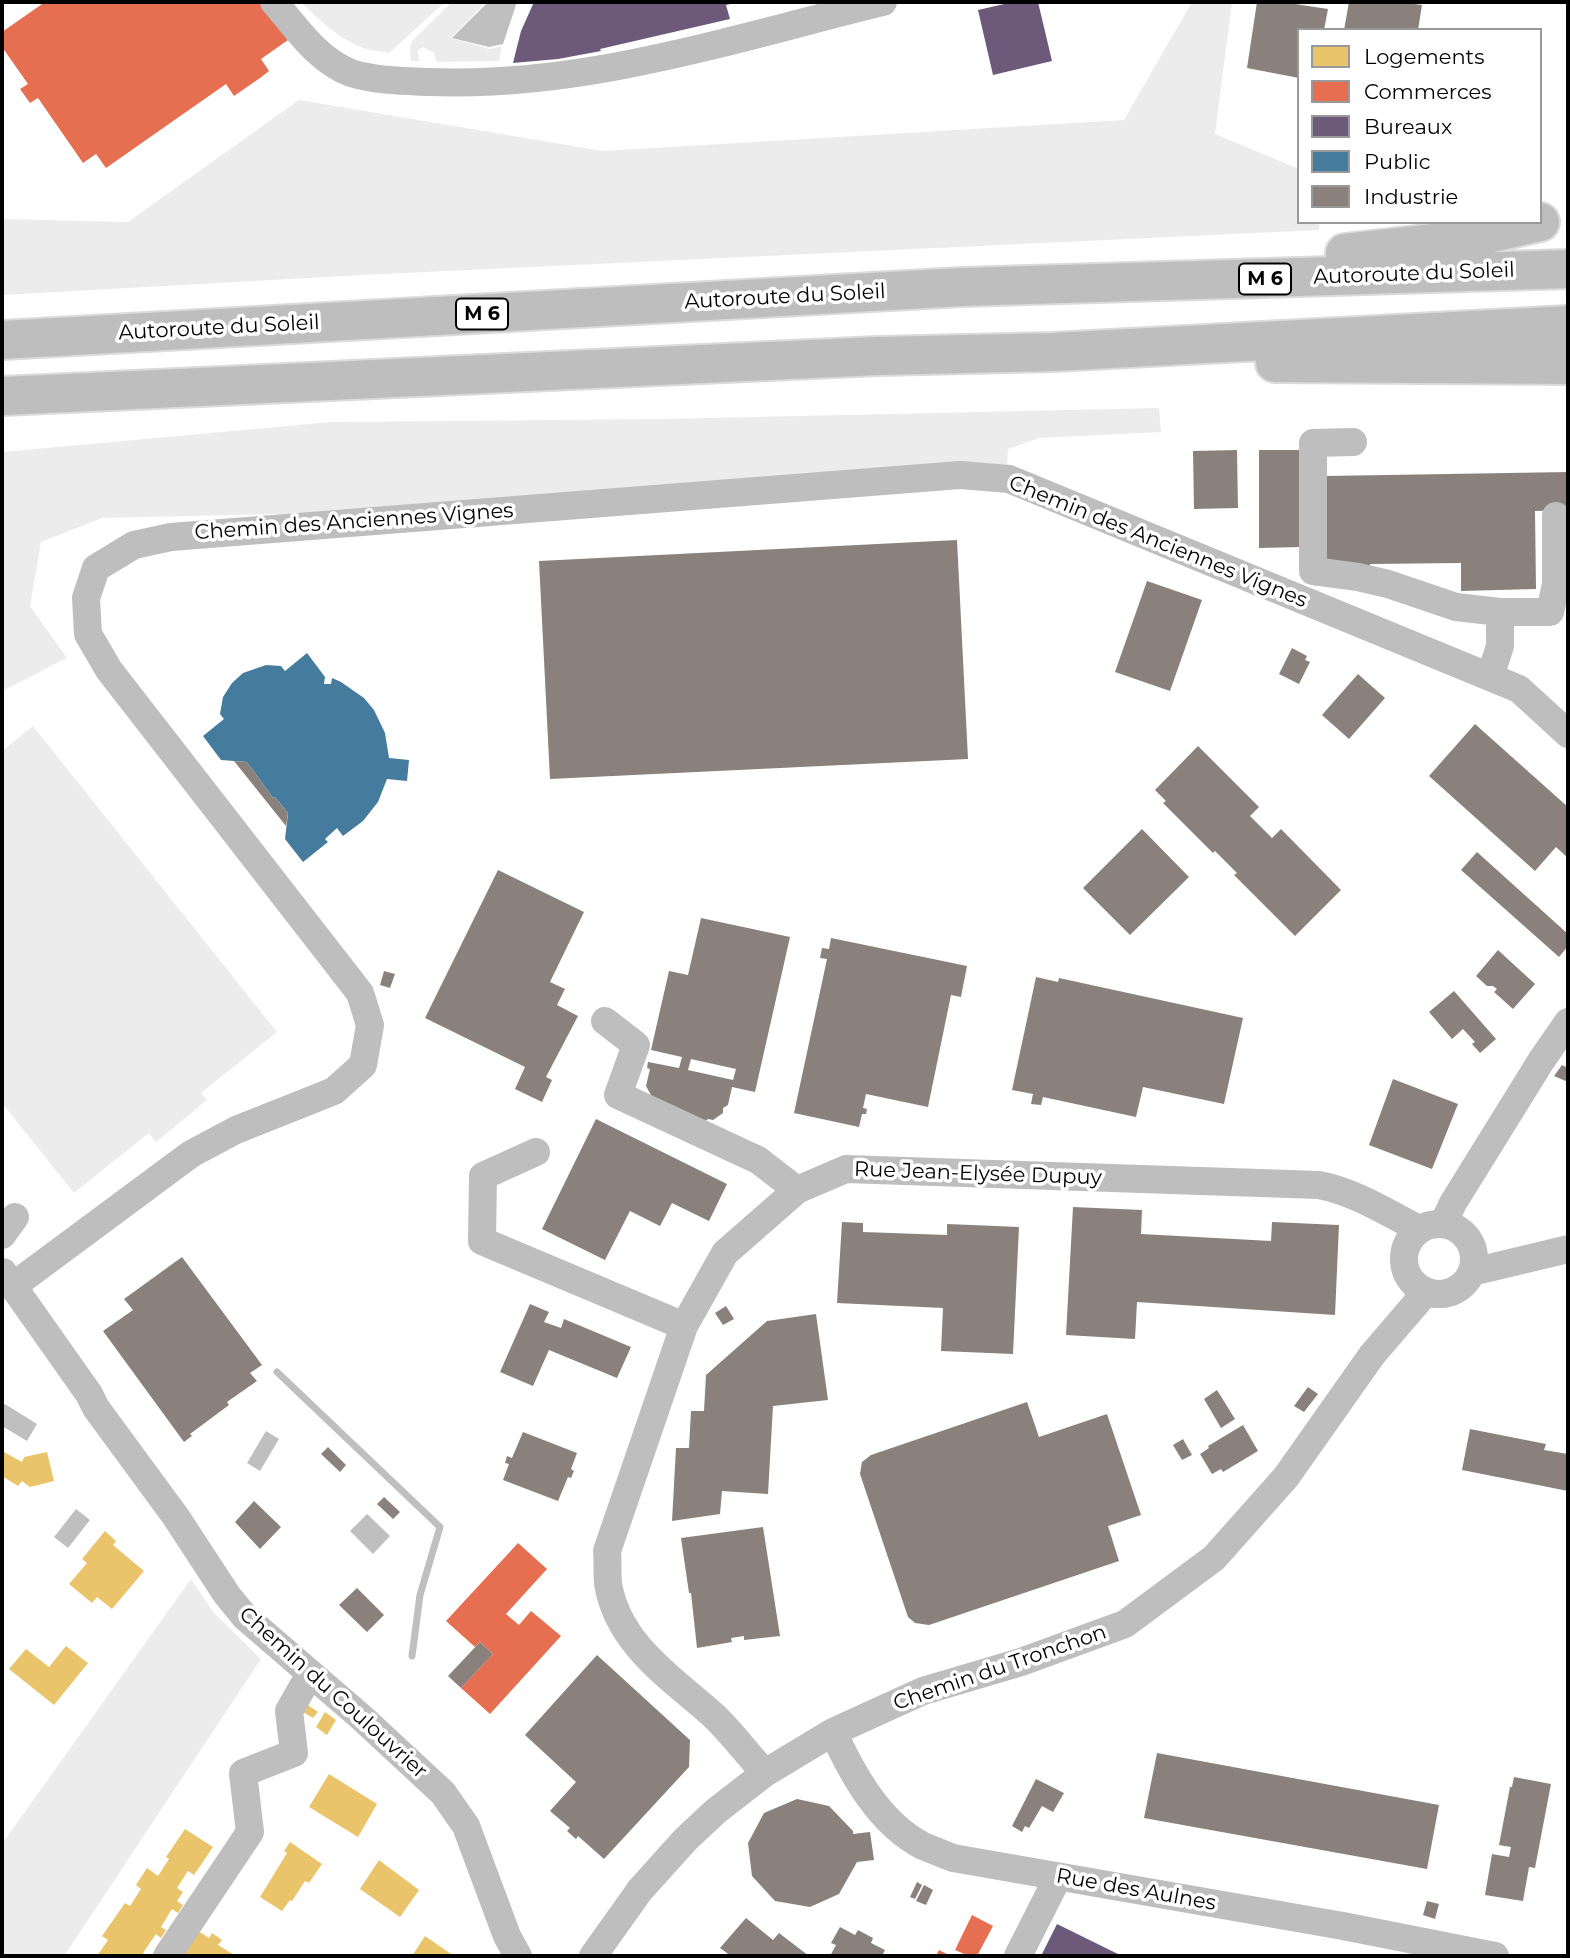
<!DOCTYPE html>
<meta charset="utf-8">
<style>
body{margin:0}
#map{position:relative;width:1570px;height:1958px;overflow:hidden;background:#fff;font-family:Montserrat,sans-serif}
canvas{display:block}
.frame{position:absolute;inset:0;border:4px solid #000;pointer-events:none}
.legend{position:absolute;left:1297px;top:28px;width:245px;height:196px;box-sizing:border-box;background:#fff;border:2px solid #999;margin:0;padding:9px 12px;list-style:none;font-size:21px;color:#000}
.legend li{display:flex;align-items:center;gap:14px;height:35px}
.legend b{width:35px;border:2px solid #999}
</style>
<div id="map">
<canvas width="1570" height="1958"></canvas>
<div class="frame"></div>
<ul class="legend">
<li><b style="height:19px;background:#e9c46a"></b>Logements</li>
<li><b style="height:19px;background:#e76f51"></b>Commerces</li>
<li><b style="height:19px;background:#6d597a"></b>Bureaux</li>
<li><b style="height:19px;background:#457b9d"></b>Public</li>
<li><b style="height:19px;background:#8a817c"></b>Industrie</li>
</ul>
</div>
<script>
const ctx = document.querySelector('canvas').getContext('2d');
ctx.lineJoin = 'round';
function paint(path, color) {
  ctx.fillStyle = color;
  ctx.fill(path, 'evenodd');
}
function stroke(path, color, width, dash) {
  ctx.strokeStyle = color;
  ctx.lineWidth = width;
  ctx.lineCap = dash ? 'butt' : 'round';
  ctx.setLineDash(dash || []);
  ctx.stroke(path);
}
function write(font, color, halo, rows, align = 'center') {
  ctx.font = font + ' Montserrat,sans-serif';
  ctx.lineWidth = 7;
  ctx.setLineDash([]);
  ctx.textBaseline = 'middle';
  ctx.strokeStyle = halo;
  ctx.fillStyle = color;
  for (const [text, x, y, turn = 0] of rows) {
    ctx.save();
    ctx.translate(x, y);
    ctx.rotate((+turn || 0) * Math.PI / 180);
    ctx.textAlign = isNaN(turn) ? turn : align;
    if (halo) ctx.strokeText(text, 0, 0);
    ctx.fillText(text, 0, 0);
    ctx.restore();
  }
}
const green = new Path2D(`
 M 301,2 L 445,2 L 389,53 C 380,51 369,51 361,47 C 338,38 318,19 301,2 Z
 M 452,2 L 486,2 L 451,38 L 489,49 L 502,46 L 499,61 L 437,62 L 434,53 L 423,47 L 418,50 L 419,61 L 411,61 L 410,46 L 413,40 Z
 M 1192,2 L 1232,2 L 1215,134 L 1299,169 L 1299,222 L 1319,222 L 1319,230 L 362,275 L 2,295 L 2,219 L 128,222 L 299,100 L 603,151 L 1124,120 Z
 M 1159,408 L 1161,432 L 1039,438 L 1008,449 L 1007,469 L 409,511 L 102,518 L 41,542 L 30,606 L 67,658 L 2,691 L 2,452 L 331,422 L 663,419 Z
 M 33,726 L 277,1032 L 201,1093 L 207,1100 L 156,1142 L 149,1133 L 74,1193 L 2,1103 L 2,751 Z
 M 191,1579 L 213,1612 L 261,1659 L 64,1956 L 2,1956 L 2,1844 Z`);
const water = new Path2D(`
 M 488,2 L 517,2 L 503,44 L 489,47 L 452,38 Z
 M 5,1404 L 37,1424 L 27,1441 L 2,1426 L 2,1407 Z
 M 266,1431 L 279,1439 L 260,1471 L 247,1463 Z
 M 76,1509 L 90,1520 L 68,1548 L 54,1537 Z
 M 367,1514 L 390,1536 L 373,1554 L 350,1531 Z`);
const homes = new Path2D(`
 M 2,1451 L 22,1462 L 24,1457 L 47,1452 L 54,1481 L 30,1487 L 22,1481 L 18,1486 L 2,1476 Z
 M 105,1531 L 116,1541 L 113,1545 L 144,1571 L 112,1609 L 97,1597 L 92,1603 L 69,1584 L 87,1563 L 82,1559 Z
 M 66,1646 L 88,1663 L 54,1705 L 9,1669 L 26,1649 L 49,1667 Z
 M 308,1705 L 318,1712 L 313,1718 L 303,1712 Z
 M 325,1712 L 336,1720 L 327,1735 L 316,1727 Z
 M 329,1774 L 377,1804 L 358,1837 L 309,1807 Z
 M 185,1829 L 213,1847 L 194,1875 L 188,1871 L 177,1888 L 183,1892 L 177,1901 L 183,1905 L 178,1913 L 172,1909 L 161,1927 L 166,1930 L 161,1938 L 156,1934 L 143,1953 L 148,1956 L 97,1956 L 108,1940 L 102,1936 L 125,1903 L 130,1906 L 141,1889 L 136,1885 L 147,1868 L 158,1876 L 169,1859 L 166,1857 Z
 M 290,1842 L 322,1864 L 309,1883 L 305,1881 L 292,1901 L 290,1900 L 282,1911 L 260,1897 L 287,1853 L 284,1851 Z
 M 379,1860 L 419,1890 L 400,1917 L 360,1889 Z
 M 198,1931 L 209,1938 L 212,1933 L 222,1940 L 218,1945 L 236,1956 L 180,1956 Z
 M 425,1936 L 454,1956 L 412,1956 Z`);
const shops = new Path2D(`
 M 45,2 L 262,2 L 288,40 L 261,59 L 269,71 L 260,78 L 234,96 L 226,84 L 106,168 L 96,154 L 83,163 L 38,98 L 30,103 L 20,89 L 28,84 L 2,47 L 2,32 Z
 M 518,1543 L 547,1569 L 506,1614 L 519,1625 L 531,1611 L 561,1636 L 490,1714 L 461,1688 L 493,1654 L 480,1642 L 475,1647 L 446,1621 Z
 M 972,1915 L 993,1926 L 977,1956 L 969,1956 L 955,1950 Z
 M 939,1950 L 951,1956 L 936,1956 Z`);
const offices = new Path2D(`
 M 534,2 L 735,2 L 735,3 L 726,5 L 730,19 L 600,49 L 601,51 L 558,59 L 513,63 L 521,31 Z
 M 1013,2 L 1038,2 L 1052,61 L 993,75 L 978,10 Z
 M 1057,1924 L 1122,1956 L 1041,1956 Z`);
const public = new Path2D(`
 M 307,653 L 325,677 L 324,684 L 331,684 L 332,678 L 341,682 L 364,698 L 374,710 L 385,733 L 389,758 L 409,760 L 407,781 L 387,779 L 378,802 L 363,821 L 343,836 L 337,828 L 325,839 L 328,842 L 303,862 L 285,839 L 288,813 L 275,797 L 273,798 L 247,762 L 221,760 L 203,736 L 224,719 L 220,714 L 223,697 L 232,683 L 243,673 L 266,665 L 281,666 L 285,671 Z`);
const industry = new Path2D(`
 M 1257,2 L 1282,2 L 1328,9 L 1324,30 L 1299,30 L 1299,78 L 1247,68 Z
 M 1349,2 L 1398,2 L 1422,5 L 1418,30 L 1344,30 Z
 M 1237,450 L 1238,508 L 1194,509 L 1193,451 Z
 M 1259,450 L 1300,450 L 1301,547 L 1259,548 Z
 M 1568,472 L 1568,510 L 1535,511 L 1536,589 L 1461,591 L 1461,563 L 1370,564 L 1370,567 L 1327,565 L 1326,476 Z
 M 957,540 L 968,759 L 550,779 L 539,561 Z
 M 1147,581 L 1202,600 L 1170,691 L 1115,672 Z
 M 1292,648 L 1307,656 L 1305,660 L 1310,662 L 1299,684 L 1279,674 Z
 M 1358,674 L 1385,698 L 1349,739 L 1322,715 Z
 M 1475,724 L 1568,807 L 1568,858 L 1556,847 L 1535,871 L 1429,776 Z
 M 1198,746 L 1259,807 L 1250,816 L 1272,838 L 1281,829 L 1341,890 L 1295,936 L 1234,875 L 1237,873 L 1215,851 L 1213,853 L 1163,803 L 1166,801 L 1155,790 Z
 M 234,761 L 247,762 L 273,798 L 275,797 L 288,813 L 286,826 Z
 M 1142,829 L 1189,877 L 1130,935 L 1083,888 Z
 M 1477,852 L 1568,934 L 1568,946 L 1559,957 L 1461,870 Z
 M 498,870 L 584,912 L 550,982 L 565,989 L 557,1005 L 578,1016 L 546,1077 L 552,1080 L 542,1102 L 515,1089 L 525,1067 L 425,1018 Z
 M 701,918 L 790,937 L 755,1092 L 732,1087 L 728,1105 L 723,1108 L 723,1113 L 713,1120 L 708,1119 L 704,1122 L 661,1113 L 646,1086 L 650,1069 L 647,1068 L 648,1062 L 679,1068 L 682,1057 L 651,1050 L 669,971 L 688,975 ZM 691,1059 L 736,1069 L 733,1080 L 688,1070 Z
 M 831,938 L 967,966 L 961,997 L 951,995 L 928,1107 L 866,1094 L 863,1108 L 867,1109 L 866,1114 L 862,1114 L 859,1127 L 794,1113 L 827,959 L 820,958 L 822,948 L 829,949 Z
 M 1498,950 L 1535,984 L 1513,1009 L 1494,992 L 1497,989 L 1493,986 L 1487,986 L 1476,976 Z
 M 384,971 L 395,974 L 390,988 L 380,985 Z
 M 1036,977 L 1058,982 L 1059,978 L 1243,1018 L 1224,1104 L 1143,1087 L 1136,1117 L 1043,1097 L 1041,1105 L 1031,1104 L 1033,1094 L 1012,1090 Z
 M 1454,991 L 1496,1039 L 1480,1053 L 1472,1044 L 1475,1042 L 1463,1029 L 1452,1039 L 1429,1012 Z
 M 1562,1065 L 1568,1068 L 1568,1082 L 1554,1076 Z
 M 1393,1079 L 1458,1104 L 1432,1169 L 1369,1145 Z
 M 596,1119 L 727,1184 L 709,1221 L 672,1203 L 660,1226 L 630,1211 L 605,1260 L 542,1229 Z
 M 1073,1207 L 1142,1210 L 1141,1234 L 1271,1241 L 1272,1222 L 1339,1225 L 1335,1315 L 1137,1302 L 1135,1339 L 1066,1335 Z
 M 842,1222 L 863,1223 L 863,1232 L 947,1235 L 947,1224 L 1019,1227 L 1013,1354 L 941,1351 L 943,1308 L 837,1303 Z
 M 182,1257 L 262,1365 L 250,1373 L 257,1381 L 227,1402 L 229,1405 L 190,1434 L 192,1436 L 184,1442 L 103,1331 L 133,1310 L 124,1299 Z
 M 530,1304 L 549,1312 L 544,1322 L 561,1328 L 564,1319 L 631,1347 L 617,1378 L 549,1350 L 533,1386 L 500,1372 Z
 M 726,1306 L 734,1319 L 723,1325 L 715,1313 Z
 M 816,1314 L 828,1400 L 773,1406 L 768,1494 L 722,1491 L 720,1514 L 672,1521 L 676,1448 L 689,1448 L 691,1411 L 704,1411 L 706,1375 L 767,1321 Z
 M 1308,1387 L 1318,1394 L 1304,1412 L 1294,1406 Z
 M 1217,1390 L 1235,1419 L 1221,1428 L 1204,1399 Z
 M 1027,1402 L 1039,1437 L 1107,1414 L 1141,1515 L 1108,1526 L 1119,1561 L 929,1625 L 915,1623 L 908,1617 L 860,1474 L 862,1462 L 871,1455 Z
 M 1243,1425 L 1258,1451 L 1223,1472 L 1221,1469 L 1212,1474 L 1200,1454 L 1209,1448 L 1208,1446 Z
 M 1470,1429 L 1546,1444 L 1544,1450 L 1568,1454 L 1568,1491 L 1462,1470 Z
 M 523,1432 L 577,1453 L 571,1469 L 574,1471 L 571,1478 L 568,1477 L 558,1501 L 503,1480 L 509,1464 L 505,1463 L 507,1456 L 512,1458 Z
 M 1183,1439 L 1192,1455 L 1182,1460 L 1173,1445 Z
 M 328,1447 L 346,1465 L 340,1472 L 321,1454 Z
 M 384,1497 L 400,1512 L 393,1519 L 377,1504 Z
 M 254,1501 L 281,1527 L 260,1549 L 235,1522 Z
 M 763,1527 L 780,1636 L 744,1640 L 744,1636 L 731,1638 L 732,1642 L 697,1648 L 691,1593 L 689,1593 L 681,1538 Z
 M 357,1588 L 384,1615 L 367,1632 L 339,1605 Z
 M 480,1642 L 493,1654 L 461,1688 L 448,1676 Z
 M 597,1655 L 690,1740 L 689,1767 L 604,1859 L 578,1836 L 576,1839 L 567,1831 L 570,1828 L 550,1811 L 576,1782 L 525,1735 Z
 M 1157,1753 L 1439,1805 L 1427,1869 L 1144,1818 Z
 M 1514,1777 L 1551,1784 L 1535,1868 L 1529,1867 L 1523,1901 L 1485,1895 L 1492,1854 L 1509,1857 L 1511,1847 L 1499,1845 L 1510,1787 L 1512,1787 Z
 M 1036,1779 L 1064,1793 L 1053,1812 L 1042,1806 L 1029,1828 L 1025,1826 L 1022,1832 L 1012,1826 Z
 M 797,1799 L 829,1806 L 853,1831 L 853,1834 L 870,1832 L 874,1860 L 857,1862 L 839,1894 L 810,1907 L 775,1901 L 752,1876 L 748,1843 L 764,1813 Z
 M 917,1882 L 922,1885 L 915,1899 L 910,1897 Z
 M 924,1885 L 933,1890 L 926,1905 L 916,1901 Z
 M 1427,1901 L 1439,1904 L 1435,1919 L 1423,1915 Z
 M 746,1918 L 773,1940 L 779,1933 L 809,1956 L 731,1956 L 720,1948 Z
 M 840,1927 L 855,1935 L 858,1930 L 873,1938 L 871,1943 L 885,1950 L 882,1956 L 830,1956 L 836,1945 L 831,1943 Z`);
const stream = new Path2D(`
 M 277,1372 L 440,1527 L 420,1595 L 412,1656`);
const minor = new Path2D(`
 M 274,2 C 297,28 317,60 351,73 C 376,81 405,81 430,82 C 585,88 735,38 883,2
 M 1512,347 L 1568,345
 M 1353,442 L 1313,443 L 1313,571 L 1358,577 L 1388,584 L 1456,607 L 1500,612 L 1550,612 L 1556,584 L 1556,516
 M 1490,677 L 1500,646 L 1500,612
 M 605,1021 L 636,1045 L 618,1095 L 758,1160 L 797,1190
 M 536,1152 L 483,1176 L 482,1241 L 684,1326
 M1404 1259a35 35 0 1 1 70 0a35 35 0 1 1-70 0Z
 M 1443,1224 L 1453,1203 L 1541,1061 L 1568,1022
 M 2,1235 L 15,1217
 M 3,1272 L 89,1394 L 96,1408 L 176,1517 L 227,1595 L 245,1617 L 361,1717 L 443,1793 L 466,1826 L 507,1936 L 518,1956
 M 1472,1272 L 1568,1249
 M 13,1286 L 191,1154 L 236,1130 L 334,1091 L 363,1065 L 370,1025 L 360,993 L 109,670 L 88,634 L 86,598 L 96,568 L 134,545 L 171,537 L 960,475 L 1009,479 L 1519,689 L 1568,734
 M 833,1732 C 853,1775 879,1823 923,1846 C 933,1850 943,1854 953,1858 L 1343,1926 L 1495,1956
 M 765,1773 C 747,1754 733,1734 714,1716 C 673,1679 617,1644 608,1583 C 607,1573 608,1561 607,1551 L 684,1326 L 725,1253 L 797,1190 L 846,1169 L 1319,1185 C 1355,1192 1386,1212 1419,1229
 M 167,1956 L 250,1832 L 243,1773 L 294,1753 L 289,1711 L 310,1674
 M 593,1956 L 640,1890 L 686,1839 L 716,1811 L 765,1773 L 833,1732 L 923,1691 L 1021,1662 L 1125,1624 L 1214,1558 L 1286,1477 L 1372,1355 L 1426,1292
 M 1018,1956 L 1058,1877`);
const highway = new Path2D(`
 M 1345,253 L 1461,240 L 1540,222
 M 2,340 L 962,287 L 1568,269
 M 1275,363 L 1568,365
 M 2,396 L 878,356 L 1053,352 L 1568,325`);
const shields = [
 [1265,279,52],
 [482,314,52]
];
const shieldNames = [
 ["M 6",1265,279],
 ["M 6",482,314]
];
const streetNames = [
 ["Autoroute du Soleil",1414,274,-2],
 ["Autoroute du Soleil",785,297,-3],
 ["Autoroute du Soleil",219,328,-3],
 ["Chemin des Anciennes Vignes",354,522,-4],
 ["Chemin des Anciennes Vignes",1158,542,22],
 ["Rue Jean-Elysée Dupuy",978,1174,2],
 ["Chemin du Tronchon",1000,1668,-19],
 ["Chemin du Coulouvrier",333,1693,42],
 ["Rue des Aulnes",1136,1890,10]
];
paint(green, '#ececec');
paint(water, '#bfbfbf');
paint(homes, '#e9c46a');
paint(shops, '#e76f51');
paint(offices, '#6d597a');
paint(public, '#457b9d');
paint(industry, '#8a817c');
stroke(stream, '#bfbfbf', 7);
stroke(highway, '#dbdbdb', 42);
stroke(minor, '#bebebe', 28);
stroke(highway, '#bebebe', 38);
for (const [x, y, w] of shields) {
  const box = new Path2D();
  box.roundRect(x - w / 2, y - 15.5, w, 31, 5);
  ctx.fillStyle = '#fff';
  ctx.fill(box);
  stroke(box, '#000', 2);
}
write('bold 19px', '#000', null, shieldNames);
write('21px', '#000', '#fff', streetNames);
</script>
